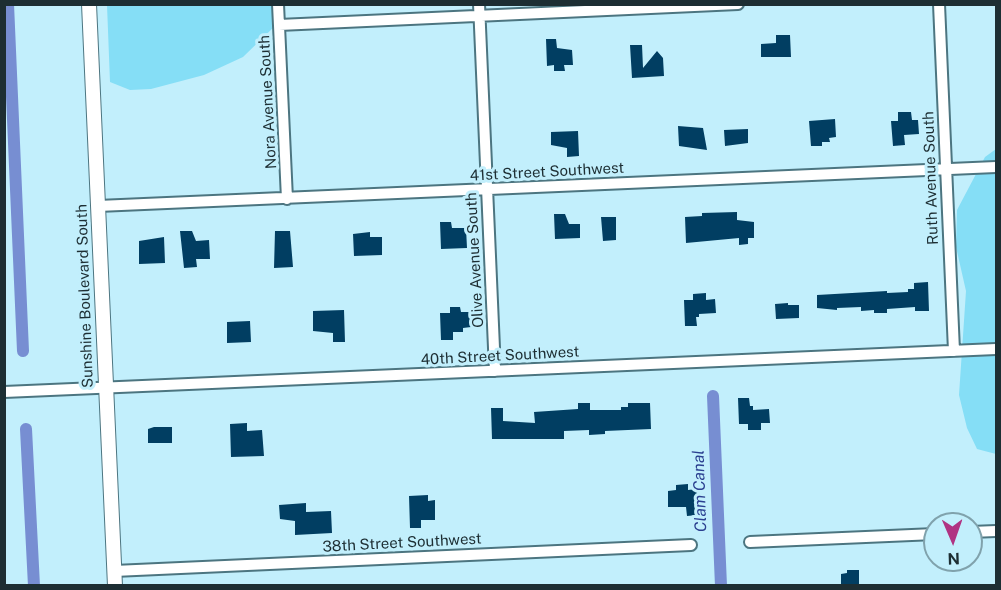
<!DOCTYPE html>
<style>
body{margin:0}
#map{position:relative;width:1001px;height:590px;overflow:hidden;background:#c2effc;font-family:"Public Sans",sans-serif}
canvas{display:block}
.frame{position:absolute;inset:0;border:6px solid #1d2e33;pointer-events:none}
.north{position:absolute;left:923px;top:512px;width:60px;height:60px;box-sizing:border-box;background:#c2effc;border:2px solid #80a2ac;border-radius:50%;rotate:178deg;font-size:16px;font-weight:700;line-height:24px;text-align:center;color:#1d2e33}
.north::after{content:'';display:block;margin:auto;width:21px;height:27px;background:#b03382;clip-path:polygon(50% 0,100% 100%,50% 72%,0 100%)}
</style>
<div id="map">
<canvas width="1001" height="590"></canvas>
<div class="frame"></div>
<div class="north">N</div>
</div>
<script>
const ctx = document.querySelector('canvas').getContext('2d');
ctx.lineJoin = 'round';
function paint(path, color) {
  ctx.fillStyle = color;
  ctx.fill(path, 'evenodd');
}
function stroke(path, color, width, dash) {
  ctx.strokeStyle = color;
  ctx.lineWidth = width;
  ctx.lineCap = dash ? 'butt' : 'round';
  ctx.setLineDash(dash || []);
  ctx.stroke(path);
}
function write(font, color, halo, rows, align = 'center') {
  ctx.font = font + ' "Public Sans",sans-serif';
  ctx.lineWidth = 6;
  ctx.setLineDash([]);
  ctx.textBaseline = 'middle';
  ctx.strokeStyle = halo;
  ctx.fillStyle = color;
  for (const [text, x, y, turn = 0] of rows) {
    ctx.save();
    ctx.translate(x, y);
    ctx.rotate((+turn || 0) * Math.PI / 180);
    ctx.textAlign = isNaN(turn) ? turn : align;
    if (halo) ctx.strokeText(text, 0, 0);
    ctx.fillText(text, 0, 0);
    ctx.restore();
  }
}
const green = new Path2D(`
 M 107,5 L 275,5 L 276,25 L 243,57 L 204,75 L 151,89 L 130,90 L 110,82 Z
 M 996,149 L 996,454 L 977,449 L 967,428 L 959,395 L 966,291 L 956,247 L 957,210 L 985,157 Z`);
const canal = new Path2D(`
 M 8,4 L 23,351
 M 713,396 L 721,586
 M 26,429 L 34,586`);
const building = new Path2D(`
 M 776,35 L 790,35 L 791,57 L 761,57 L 761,44 L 776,43 Z
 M 546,39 L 556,39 L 557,48 L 572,50 L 573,65 L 564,65 L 565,71 L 554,71 L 554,65 L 547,66 Z
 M 630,45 L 642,45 L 643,68 L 657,51 L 663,58 L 664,76 L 632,78 Z
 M 898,112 L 911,112 L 912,120 L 918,120 L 919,134 L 904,135 L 905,145 L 893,146 L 891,121 L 898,121 Z
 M 835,119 L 836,137 L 829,138 L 830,142 L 822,142 L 822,146 L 811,146 L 809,121 Z
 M 678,126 L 703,128 L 707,150 L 679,146 Z
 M 748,129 L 748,143 L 725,146 L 724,130 Z
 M 578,131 L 579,156 L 567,157 L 567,148 L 551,145 L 551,132 Z
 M 737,212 L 737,220 L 754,222 L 754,238 L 748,238 L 748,244 L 739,245 L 739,238 L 686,243 L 685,217 L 702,216 L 702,213 Z
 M 554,214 L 565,214 L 569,224 L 580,224 L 580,238 L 555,239 Z
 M 601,217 L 616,217 L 616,240 L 603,241 Z
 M 440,222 L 451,222 L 452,228 L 466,228 L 467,248 L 441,249 Z
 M 180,231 L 192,231 L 196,241 L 209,240 L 210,259 L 196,259 L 197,267 L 184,268 Z
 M 275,231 L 290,231 L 293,267 L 274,268 Z
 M 370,232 L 370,237 L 382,237 L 382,255 L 354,256 L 353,234 Z
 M 164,237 L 165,263 L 139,264 L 139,241 Z
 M 928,282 L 929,311 L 915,311 L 915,307 L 887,309 L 887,313 L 874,313 L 874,310 L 861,311 L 861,307 L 837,308 L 837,310 L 817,308 L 817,295 L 887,291 L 887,293 L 908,292 L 908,289 L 914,289 L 914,283 Z
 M 706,293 L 706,300 L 715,299 L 716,313 L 699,314 L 699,317 L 696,317 L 697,326 L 685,326 L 684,300 L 693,300 L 693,294 Z
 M 788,303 L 788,305 L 799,305 L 799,318 L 776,319 L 775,304 Z
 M 450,307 L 460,307 L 461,312 L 470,312 L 471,327 L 463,328 L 463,332 L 453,332 L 453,340 L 441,340 L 440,313 L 450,313 Z
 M 344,310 L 345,342 L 333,342 L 333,333 L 313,331 L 313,311 Z
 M 250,321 L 251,342 L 227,343 L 227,322 Z
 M 738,398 L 749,398 L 750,406 L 753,406 L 753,410 L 769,409 L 770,423 L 761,423 L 761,430 L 748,430 L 748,424 L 739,424 Z
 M 578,403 L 590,403 L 590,410 L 621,410 L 621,407 L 628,407 L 628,403 L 650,403 L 651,429 L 605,431 L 605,434 L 589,435 L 589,430 L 564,431 L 564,439 L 492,439 L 491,408 L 503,408 L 503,421 L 535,423 L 534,412 L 578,409 Z
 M 247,423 L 247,431 L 262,430 L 264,456 L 231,457 L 230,424 Z
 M 154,427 L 172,427 L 172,443 L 148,443 L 148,429 Z
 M 688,484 L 688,490 L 697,489 L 698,515 L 687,516 L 686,507 L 668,507 L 668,491 L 676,490 L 676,485 Z
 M 428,495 L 428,501 L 435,500 L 435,520 L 421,520 L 421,528 L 410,528 L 409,496 Z
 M 306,503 L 306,512 L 331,511 L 332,533 L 295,535 L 295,521 L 280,519 L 279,505 Z
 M 847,570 L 859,570 L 859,585 L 841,585 L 841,574 L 847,573 Z`);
const minor = new Path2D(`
 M 278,4 L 287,199
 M 479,4 L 495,371
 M 939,4 L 954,351
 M 279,25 L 738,4
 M 98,206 L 996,167
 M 4,392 L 996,349
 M 971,532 L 996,531
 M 750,542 L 935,534
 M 114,571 L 691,545`);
const tertiary = new Path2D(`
 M 89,4 L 115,586`);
const streetNames = [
 ["Nora Avenue South",268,102,-93],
 ["41st Street Southwest",547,172,-3],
 ["Ruth Avenue South",931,178,-92],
 ["Olive Avenue South",475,260,-93],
 ["Sunshine Boulevard South",85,296,-92],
 ["40th Street Southwest",500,356,-3],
 ["38th Street Southwest",402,543,-3]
];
const waterNames = [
 ["Clam Canal",700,491,-92]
];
paint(green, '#85def6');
stroke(canal, '#778ed2', 12);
paint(building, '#013e62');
stroke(minor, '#4c7580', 14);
stroke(tertiary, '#4c7580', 16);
stroke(minor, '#fff', 10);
stroke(tertiary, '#fff', 14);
write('15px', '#1d2e33', '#c2effc', streetNames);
write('italic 16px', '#2b4090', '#c2effc', waterNames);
</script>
